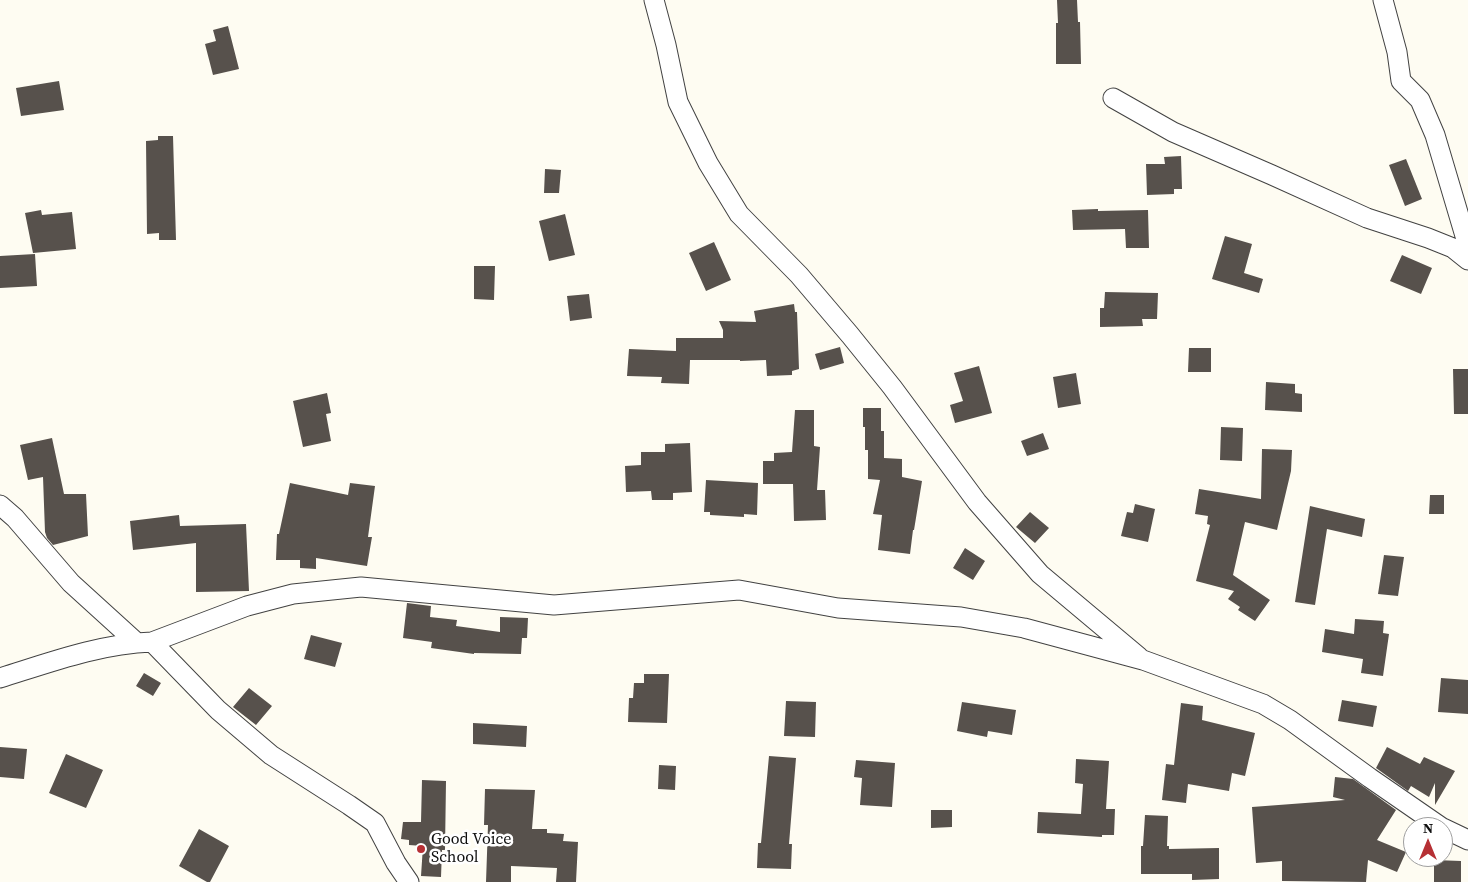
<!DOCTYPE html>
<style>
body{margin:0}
#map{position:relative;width:1468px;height:882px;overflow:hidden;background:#fefcf2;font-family:"Source Serif 4",serif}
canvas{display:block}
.north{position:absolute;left:1403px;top:817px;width:50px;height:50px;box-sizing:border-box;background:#fff;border:1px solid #9f9f9f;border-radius:50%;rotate:0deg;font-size:14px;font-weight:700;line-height:20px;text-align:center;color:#0f0f0f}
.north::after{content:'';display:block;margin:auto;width:18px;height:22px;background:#b63034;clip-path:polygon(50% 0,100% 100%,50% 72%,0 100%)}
</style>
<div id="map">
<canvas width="1468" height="882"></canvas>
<div class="north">N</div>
</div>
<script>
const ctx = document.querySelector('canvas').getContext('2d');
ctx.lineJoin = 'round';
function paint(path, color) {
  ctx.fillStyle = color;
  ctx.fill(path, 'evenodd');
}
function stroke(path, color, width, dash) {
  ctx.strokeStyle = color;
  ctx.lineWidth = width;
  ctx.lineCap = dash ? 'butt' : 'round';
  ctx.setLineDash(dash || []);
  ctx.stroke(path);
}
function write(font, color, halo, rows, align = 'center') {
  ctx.font = font + ' "Source Serif 4",serif';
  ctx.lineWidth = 5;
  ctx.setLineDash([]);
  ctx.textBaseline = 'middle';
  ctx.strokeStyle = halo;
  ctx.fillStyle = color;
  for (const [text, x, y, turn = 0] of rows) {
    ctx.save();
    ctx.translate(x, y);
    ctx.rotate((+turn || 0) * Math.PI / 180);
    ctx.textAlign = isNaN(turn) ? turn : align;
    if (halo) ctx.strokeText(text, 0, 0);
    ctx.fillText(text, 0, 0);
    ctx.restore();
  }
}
const building = new Path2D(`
 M 1057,0 L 1077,0 L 1078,22 L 1080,22 L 1081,64 L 1056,64 L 1056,23 L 1058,23 Z
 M 228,26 L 239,69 L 213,75 L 205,44 L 216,41 L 213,30 Z
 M 59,81 L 64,110 L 21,116 L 16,88 Z
 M 158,136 L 173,136 L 176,240 L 159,240 L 159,233 L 147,234 L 146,141 L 158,140 Z
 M 1181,156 L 1182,189 L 1174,189 L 1174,194 L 1147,195 L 1146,164 L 1165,164 L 1164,157 Z
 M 1406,159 L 1422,199 L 1405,206 L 1389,165 Z
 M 545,169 L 561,170 L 559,193 L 544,193 Z
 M 1098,209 L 1098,211 L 1148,210 L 1149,248 L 1126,248 L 1125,229 L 1073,230 L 1072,210 Z
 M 41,210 L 42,215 L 72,212 L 76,249 L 33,253 L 25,213 Z
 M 565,214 L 575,255 L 549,261 L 539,221 Z
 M 1225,236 L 1252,244 L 1244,273 L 1263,279 L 1259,293 L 1212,279 Z
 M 714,242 L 731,280 L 706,291 L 689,253 Z
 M 35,254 L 37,286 L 0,288 L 0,256 Z
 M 1402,255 L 1432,268 L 1421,294 L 1390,281 Z
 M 474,266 L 495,266 L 494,300 L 474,299 Z
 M 1105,292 L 1158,293 L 1157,319 L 1142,319 L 1143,326 L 1100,327 L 1100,308 L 1104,308 Z
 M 589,294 L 592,318 L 570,321 L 567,296 Z
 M 794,304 L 795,312 L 797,312 L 799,369 L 792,371 L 792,375 L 767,376 L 766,360 L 740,361 L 740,360 L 690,360 L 689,384 L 661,383 L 662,377 L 627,376 L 629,349 L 676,351 L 676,338 L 723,338 L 723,330 L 719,321 L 756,322 L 754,311 Z
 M 840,347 L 844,363 L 820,370 L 815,354 Z
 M 1189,348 L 1211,348 L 1211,372 L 1188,372 Z
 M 979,366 L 992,413 L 955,423 L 950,405 L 963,401 L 954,373 Z
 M 1453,369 L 1468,369 L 1468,414 L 1454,414 Z
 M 1076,373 L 1081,404 L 1058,408 L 1053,377 Z
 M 1266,382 L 1295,384 L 1295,393 L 1302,394 L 1302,412 L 1265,410 Z
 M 327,393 L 331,413 L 326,414 L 331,441 L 303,447 L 293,401 Z
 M 863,408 L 881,408 L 881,431 L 884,431 L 884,458 L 902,459 L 902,477 L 922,481 L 914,530 L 913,530 L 910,554 L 878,550 L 882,515 L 873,514 L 880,480 L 868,479 L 868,450 L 865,450 L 865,427 L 863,427 Z
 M 795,410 L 814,410 L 814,446 L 820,447 L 817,490 L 825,490 L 826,520 L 794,521 L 793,484 L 763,484 L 763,461 L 774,461 L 774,453 L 792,452 Z
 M 1221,427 L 1243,428 L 1242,461 L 1220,460 Z
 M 1043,433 L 1049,449 L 1027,456 L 1021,441 Z
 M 52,438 L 64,494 L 86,494 L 88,536 L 53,545 L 47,538 L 45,532 L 43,477 L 28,480 L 20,445 Z
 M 690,443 L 692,492 L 673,493 L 673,500 L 652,500 L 651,491 L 626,492 L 625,466 L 641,465 L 641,452 L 665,452 L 665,444 Z
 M 1262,449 L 1292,450 L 1291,471 L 1277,530 L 1245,522 L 1233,575 L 1270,600 L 1255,621 L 1238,610 L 1240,607 L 1228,599 L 1234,591 L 1196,581 L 1210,525 L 1207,524 L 1208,516 L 1195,514 L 1199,489 L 1261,499 Z
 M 706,480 L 758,483 L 757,515 L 744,514 L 744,517 L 710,515 L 710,512 L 704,512 Z
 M 290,483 L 348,495 L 350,483 L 375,486 L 368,537 L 372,537 L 367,566 L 316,558 L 316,569 L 300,568 L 300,560 L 276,560 L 277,534 L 279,534 Z
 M 1430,495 L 1444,495 L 1444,514 L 1429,514 Z
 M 1135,504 L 1155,509 L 1148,542 L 1121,536 L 1127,512 L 1133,513 Z
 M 1310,506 L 1365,519 L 1362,537 L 1327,529 L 1315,605 L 1295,602 Z
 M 1030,512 L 1049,528 L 1035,543 L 1016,527 Z
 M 179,515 L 180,526 L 246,524 L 249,591 L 196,592 L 196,543 L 133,550 L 130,521 Z
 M 965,548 L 985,561 L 973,580 L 953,568 Z
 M 1384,555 L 1404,557 L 1398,596 L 1378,594 Z
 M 407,603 L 431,606 L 430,617 L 457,620 L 456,626 L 500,632 L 500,617 L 528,618 L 527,638 L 522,638 L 521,654 L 474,653 L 474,654 L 431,648 L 432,642 L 403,638 Z
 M 1355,619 L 1384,621 L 1383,633 L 1389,634 L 1383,676 L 1361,673 L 1363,659 L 1322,652 L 1325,629 L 1354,634 Z
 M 311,635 L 342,643 L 335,667 L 304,659 Z
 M 144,673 L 161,683 L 153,696 L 136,686 Z
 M 644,674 L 669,674 L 667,723 L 628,722 L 629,698 L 633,698 L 634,683 L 644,683 Z
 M 1441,678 L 1468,680 L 1468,714 L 1438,712 Z
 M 249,688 L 272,706 L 256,725 L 233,707 Z
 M 1342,700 L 1377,706 L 1373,727 L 1338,721 Z
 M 786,701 L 816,702 L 815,737 L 784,736 Z
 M 962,702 L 1016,710 L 1012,735 L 988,731 L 987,737 L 957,731 Z
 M 1181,703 L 1203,706 L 1202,720 L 1255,733 L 1245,776 L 1232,773 L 1229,791 L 1188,784 L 1186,803 L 1162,800 L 1166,764 L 1174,765 Z
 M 473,723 L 527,726 L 526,747 L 473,744 Z
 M 0,747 L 27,749 L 24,779 L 0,777 Z
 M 1387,747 L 1420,764 L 1424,757 L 1455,771 L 1435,805 L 1435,783 L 1429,797 L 1411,786 L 1408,791 L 1376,768 Z
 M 66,754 L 103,770 L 86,808 L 49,793 Z
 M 769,756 L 796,758 L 789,844 L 792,844 L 791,869 L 757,868 L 758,843 L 761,843 Z
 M 1076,759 L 1109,761 L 1106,809 L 1115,809 L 1114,835 L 1102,835 L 1102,837 L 1037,833 L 1038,812 L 1081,814 L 1083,784 L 1075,783 Z
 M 856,760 L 895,763 L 892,807 L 860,805 L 862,778 L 854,777 Z
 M 659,765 L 676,766 L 675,790 L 658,789 Z
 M 1335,777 L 1353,779 L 1396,810 L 1377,840 L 1406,852 L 1397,872 L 1368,860 L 1366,882 L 1282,881 L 1282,861 L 1256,863 L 1252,807 L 1345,800 L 1333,797 Z
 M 422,780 L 446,781 L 445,850 L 442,850 L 441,877 L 421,876 L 423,846 L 409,845 L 409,840 L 401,839 L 403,822 L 421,822 Z
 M 485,789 L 535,790 L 532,829 L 547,829 L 547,833 L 564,834 L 563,841 L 578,842 L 576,882 L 556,882 L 557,868 L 511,866 L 511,882 L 486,882 L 488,825 L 484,825 Z
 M 931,810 L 952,810 L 952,827 L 931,828 Z
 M 1145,815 L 1168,816 L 1167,846 L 1169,846 L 1169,849 L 1219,848 L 1219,879 L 1192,880 L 1192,874 L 1141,874 L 1141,846 L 1143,846 Z
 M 199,829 L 229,846 L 210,882 L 207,882 L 179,866 Z
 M 1434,860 L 1461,861 L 1461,882 L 1434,882 Z`);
const minor = new Path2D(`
 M 654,0 L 666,45 L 678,102 L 708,163 L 739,214 L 799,275 L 850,335 L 892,387 L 977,502 L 1040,574 L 1139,657
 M 1383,0 L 1397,52 L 1401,81 L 1420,100 L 1435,135 L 1468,246
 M 1113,98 L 1173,132 L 1272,175 L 1367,218 L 1428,238 L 1453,248 L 1468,260
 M 0,505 L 15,518 L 71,583 L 137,643
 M 152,642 L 218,710 L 271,755 L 349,805 L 375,823 L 396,863 L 409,882
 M 0,678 C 51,662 99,644 152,642 L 247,606 L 293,594 L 361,587 L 554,605 L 739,590 L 838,608 L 961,617 L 1024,628 L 1143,660 L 1263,704 L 1290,720 L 1370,778 L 1441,827
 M 1443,828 L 1468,840`);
const markers = [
 [421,849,5,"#b63034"]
];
const poiNames = [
 ["Good Voice",431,840],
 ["School",431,858]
];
paint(building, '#57514c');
stroke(minor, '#424242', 21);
stroke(minor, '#fff', 19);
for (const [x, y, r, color] of markers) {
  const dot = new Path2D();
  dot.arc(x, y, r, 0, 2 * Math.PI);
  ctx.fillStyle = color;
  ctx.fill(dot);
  stroke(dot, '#fff', 2);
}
write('16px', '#0f0f0f', '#fff', poiNames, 'left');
</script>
